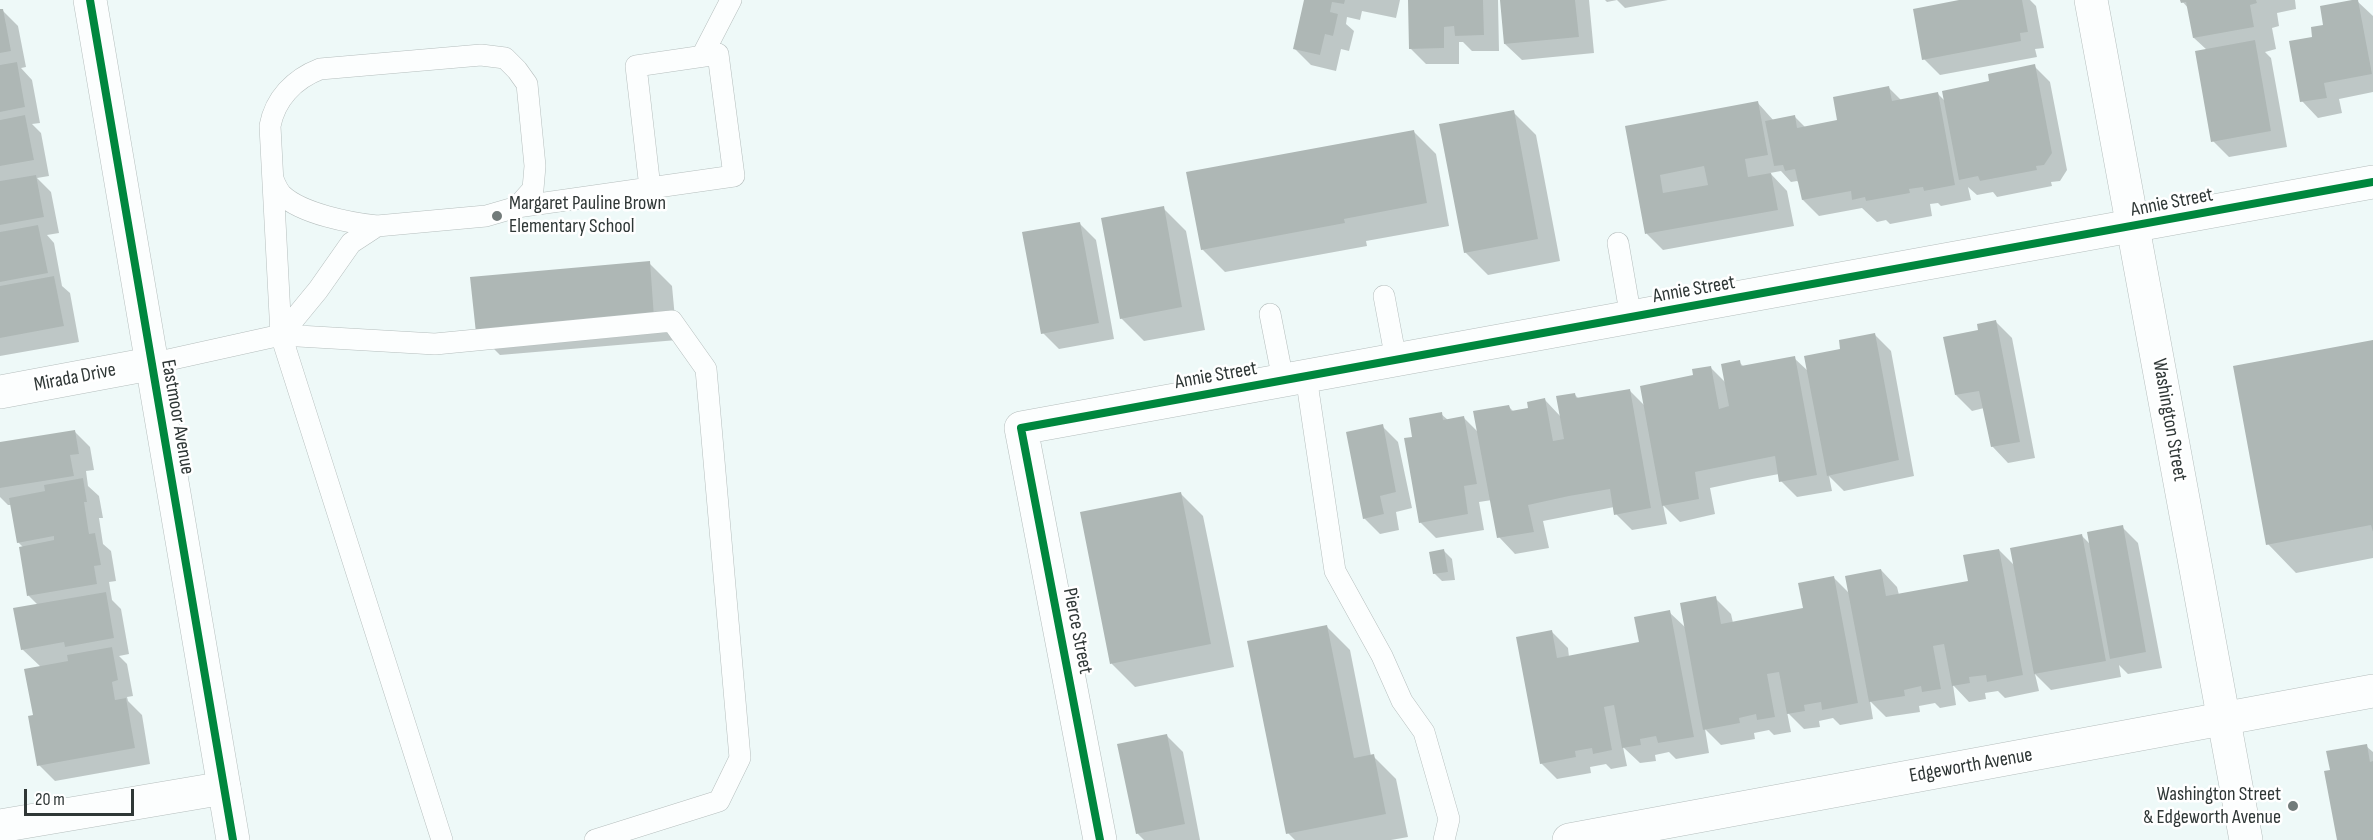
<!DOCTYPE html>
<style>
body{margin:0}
#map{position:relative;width:2373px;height:840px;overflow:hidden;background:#eef9f8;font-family:"Sofia Sans Condensed",sans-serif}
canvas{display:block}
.scale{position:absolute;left:24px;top:789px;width:110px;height:27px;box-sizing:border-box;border:3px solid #2f3736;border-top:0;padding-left:8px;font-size:18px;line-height:21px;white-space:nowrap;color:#2f3736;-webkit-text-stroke:4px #fff;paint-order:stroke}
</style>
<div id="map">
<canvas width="2373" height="840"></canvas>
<div class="scale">20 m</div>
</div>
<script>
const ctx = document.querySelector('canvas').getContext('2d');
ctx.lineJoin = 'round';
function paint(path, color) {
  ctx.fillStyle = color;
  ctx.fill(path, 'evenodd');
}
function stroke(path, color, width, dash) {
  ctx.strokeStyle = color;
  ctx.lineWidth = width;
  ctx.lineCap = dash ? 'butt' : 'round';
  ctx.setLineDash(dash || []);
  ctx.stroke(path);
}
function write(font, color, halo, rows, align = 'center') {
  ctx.font = font + ' "Sofia Sans Condensed",sans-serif';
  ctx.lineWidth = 5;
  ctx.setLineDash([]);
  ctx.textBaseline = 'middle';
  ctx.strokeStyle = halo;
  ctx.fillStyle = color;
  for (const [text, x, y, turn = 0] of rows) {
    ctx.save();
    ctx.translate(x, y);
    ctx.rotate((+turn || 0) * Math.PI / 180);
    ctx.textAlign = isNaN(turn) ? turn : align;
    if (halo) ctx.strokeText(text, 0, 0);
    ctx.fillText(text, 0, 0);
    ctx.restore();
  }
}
const shadow = new Path2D(`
 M 1305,0 L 1400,0 L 1396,18 L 1362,11 L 1360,20 L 1347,17 L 1346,24 L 1354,31 L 1349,51 L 1341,49 L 1336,71 L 1311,65 L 1295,49 Z
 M 1410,0 L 1498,0 L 1499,51 L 1472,51 L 1463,42 L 1459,42 L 1459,64 L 1426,64 L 1410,48 Z
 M 1501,0 L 1589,0 L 1594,53 L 1522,60 L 1505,44 Z
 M 1605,0 L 1668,0 L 1625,8 L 1617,0 L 1607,2 Z
 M 1967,0 L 2030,0 L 2036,6 L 2044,48 L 2035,49 L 2037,57 L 1940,75 L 1924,59 Z
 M 2181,0 L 2295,0 L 2296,9 L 2277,13 L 2279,26 L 2272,28 L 2276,49 L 2265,52 L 2271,58 L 2287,147 L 2229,157 L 2213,141 L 2207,50 L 2194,38 L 2189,9 Z
 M 2357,1 L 2373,16 L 2373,92 L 2339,99 L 2342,113 L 2318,118 L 2302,101 L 2314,38 Z
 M 2,10 L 18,26 L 26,67 L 21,68 L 32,80 L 40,123 L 32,124 L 41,133 L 49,176 L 37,178 L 51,192 L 59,233 L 47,235 L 54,243 L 62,286 L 70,293 L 79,342 L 0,356 L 0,11 Z
 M 2034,66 L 2050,82 L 2067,170 L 2060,181 L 2051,182 L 2052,186 L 1997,197 L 1993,192 L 1977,195 L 1968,187 L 1971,200 L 1941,206 L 1938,203 L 1930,204 L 1932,216 L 1890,224 L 1886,220 L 1877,222 L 1862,208 L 1819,216 L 1803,200 L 1800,183 L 1797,181 L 1791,182 L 1781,171 L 1770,173 L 1787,191 L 1794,226 L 1663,250 L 1647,234 L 1627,127 L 1757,102 L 1774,121 L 1795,117 L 1806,128 L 1836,122 L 1889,88 L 1901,100 L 1937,93 L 1946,102 Z
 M 1513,112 L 1536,135 L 1560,261 L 1488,275 L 1465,252 Z
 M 1413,131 L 1436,154 L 1449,226 L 1366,241 L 1367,246 L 1225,272 L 1202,249 Z
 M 1163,208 L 1186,231 L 1205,330 L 1144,341 L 1121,318 Z
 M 1079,223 L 1096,240 L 1114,339 L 1059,349 L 1043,333 Z
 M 649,263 L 672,286 L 677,340 L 500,355 L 477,332 Z
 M 1996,322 L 2012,338 L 2035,458 L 2008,463 L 1992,446 L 1984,408 L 1972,411 L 1956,395 L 1980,332 Z
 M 1875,335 L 1891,351 L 1914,476 L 1844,491 L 1829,476 L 1832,491 L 1797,497 L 1781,481 L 1779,474 L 1752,479 L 1710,488 L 1715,514 L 1680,522 L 1663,505 L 1667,524 L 1632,530 L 1616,514 L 1614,507 L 1543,521 L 1549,548 L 1515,554 L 1499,537 L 1492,500 L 1479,502 L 1484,530 L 1436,538 L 1420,522 L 1414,438 L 1441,414 L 1448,420 L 1464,418 L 1479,433 L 1509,407 L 1514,412 L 1529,409 L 1545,400 L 1561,417 L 1574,394 L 1579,399 L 1629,390 L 1645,406 L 1710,367 L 1727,384 L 1739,362 L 1744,367 L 1794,358 L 1808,371 L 1842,350 Z
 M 2373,342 L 2373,558 L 2296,573 L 2268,544 Z
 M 1382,426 L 1398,442 L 1412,508 L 1396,512 L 1399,530 L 1380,534 L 1364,518 Z
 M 74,431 L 90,447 L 94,470 L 86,471 L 88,486 L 99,496 L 103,518 L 99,518 L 103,544 L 111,551 L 116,581 L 109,582 L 112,600 L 121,609 L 129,654 L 119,656 L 127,664 L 133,696 L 127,697 L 128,701 L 142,715 L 150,764 L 55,781 L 39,765 L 34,716 L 41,667 L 22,649 L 38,605 L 29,596 L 20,549 L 24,548 L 18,542 L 12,505 L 8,505 L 0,497 L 0,444 Z
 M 1180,493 L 1203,516 L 1234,667 L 1135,687 L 1112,664 L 1081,513 Z
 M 2122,527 L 2138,543 L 2162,668 L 2128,674 L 2119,665 L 2121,677 L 2051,690 L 2035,674 L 2039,691 L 2005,698 L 1998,691 L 1985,693 L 1986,699 L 1969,702 L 1953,685 L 1956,705 L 1940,708 L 1935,703 L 1919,706 L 1920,712 L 1886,717 L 1870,701 L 1873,719 L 1840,725 L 1833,718 L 1819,721 L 1820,727 L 1804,729 L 1787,712 L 1791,732 L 1774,735 L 1769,730 L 1754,733 L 1755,739 L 1721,745 L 1705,729 L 1709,753 L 1676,759 L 1669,752 L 1655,755 L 1656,761 L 1640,763 L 1623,747 L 1627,766 L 1611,769 L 1606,764 L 1590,767 L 1591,773 L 1557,779 L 1541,763 L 1552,632 L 1568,648 L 1569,657 L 1641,643 L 1669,612 L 1686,628 L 1715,598 L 1731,614 L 1733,623 L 1805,610 L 1834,578 L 1850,594 L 1881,570 L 1897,587 L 1899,595 L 1970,582 L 1999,550 L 2015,566 L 2082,536 L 2091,545 Z
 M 1444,551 L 1452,559 L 1455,580 L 1442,581 L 1434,573 Z
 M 1326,626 L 1350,650 L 1371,756 L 1373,756 L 1396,779 L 1408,837 L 1391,840 L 1295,840 L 1288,833 Z
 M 1167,736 L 1183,752 L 1200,840 L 1144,840 L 1137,833 Z
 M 2366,746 L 2373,752 L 2373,840 L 2338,840 L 2332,772 Z`);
const building = new Path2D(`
 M 1304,0 L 1345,0 L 1344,4 L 1332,2 L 1330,12 L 1338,14 L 1333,36 L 1325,34 L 1320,55 L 1293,49 Z
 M 1408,0 L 1483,0 L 1484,35 L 1455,36 L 1454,26 L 1444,27 L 1444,48 L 1409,49 Z
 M 1500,0 L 1575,0 L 1579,37 L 1504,44 Z
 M 1959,0 L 2022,0 L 2028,32 L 2020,33 L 2021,41 L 1922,60 L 1913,9 Z
 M 2180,0 L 2256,0 L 2257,3 L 2250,5 L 2254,27 L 2193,38 L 2186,2 L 2181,3 Z
 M 2352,0 L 2358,0 L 2372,74 L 2324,83 L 2327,98 L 2300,102 L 2289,41 L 2312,37 L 2311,27 L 2323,25 L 2320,6 Z
 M 0,9 L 3,9 L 11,51 L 0,53 Z
 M 2255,40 L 2271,131 L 2211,142 L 2195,51 Z
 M 17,62 L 25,107 L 0,112 L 0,65 Z
 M 2035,64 L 2052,153 L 2044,165 L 2036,166 L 2037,170 L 1980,181 L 1978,176 L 1959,180 L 1942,91 L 1989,81 L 1988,74 Z
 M 1889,86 L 1892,101 L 1938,92 L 1955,185 L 1924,191 L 1923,187 L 1909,189 L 1910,193 L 1866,201 L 1865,197 L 1852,200 L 1851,191 L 1802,200 L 1795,169 L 1785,171 L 1783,165 L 1774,166 L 1765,121 L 1795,115 L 1797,128 L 1837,120 L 1833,97 Z
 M 1758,101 L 1768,155 L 1745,159 L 1748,177 L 1771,173 L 1778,210 L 1645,234 L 1625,126 ZM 1704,166 L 1708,185 L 1663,193 L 1660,175 Z
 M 1514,110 L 1538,239 L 1464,253 L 1439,124 Z
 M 25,115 L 34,160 L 0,166 L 0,120 Z
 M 1414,130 L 1427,203 L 1344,219 L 1345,223 L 1201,250 L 1186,172 Z
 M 36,175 L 44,217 L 0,225 L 0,181 Z
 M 1164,206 L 1182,307 L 1120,319 L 1101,218 Z
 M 1080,222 L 1099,323 L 1041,334 L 1022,232 Z
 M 38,225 L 48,273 L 0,282 L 0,232 Z
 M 650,261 L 654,317 L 476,333 L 470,277 Z
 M 54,276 L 64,326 L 0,338 L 0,286 Z
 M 1996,320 L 2020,442 L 1991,447 L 1979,391 L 1955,395 L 1943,337 L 1978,330 L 1977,324 Z
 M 1875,333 L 1899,460 L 1827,476 L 1804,356 L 1840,349 L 1839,340 Z
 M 2373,340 L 2373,532 L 2371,525 L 2266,545 L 2233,366 Z
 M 1795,356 L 1817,475 L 1779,482 L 1775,456 L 1695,472 L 1699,499 L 1662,506 L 1640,386 L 1693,375 L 1692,369 L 1711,366 L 1719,409 L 1729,406 L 1721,364 L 1740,360 L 1741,366 Z
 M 1630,389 L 1651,508 L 1614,515 L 1610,489 L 1569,496 L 1528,505 L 1534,532 L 1497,538 L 1473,411 L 1509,405 L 1511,411 L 1528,408 L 1527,402 L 1545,398 L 1553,441 L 1564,439 L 1556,396 L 1575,393 L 1576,398 Z
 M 1442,412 L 1443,420 L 1464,416 L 1477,484 L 1464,486 L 1468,514 L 1419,523 L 1404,438 L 1412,437 L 1409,418 Z
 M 1383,424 L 1396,492 L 1380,496 L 1384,514 L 1363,519 L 1346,432 Z
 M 75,430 L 79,454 L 70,455 L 74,476 L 0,488 L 0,442 Z
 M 83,478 L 87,502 L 84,502 L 89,534 L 95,533 L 101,565 L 94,566 L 97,584 L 27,596 L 19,547 L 54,540 L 54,536 L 17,543 L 9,498 L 45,491 L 44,485 Z
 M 1181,492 L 1211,644 L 1110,664 L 1080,512 Z
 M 2123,525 L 2146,652 L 2110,659 L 2087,532 Z
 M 2082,534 L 2106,661 L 2034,674 L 2010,548 Z
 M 1444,549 L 1448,572 L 1433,574 L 1429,552 Z
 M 1999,549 L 2023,675 L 1987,682 L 1986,675 L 1969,677 L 1970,683 L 1952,686 L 1944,644 L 1933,646 L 1941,689 L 1922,692 L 1921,686 L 1904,690 L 1905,696 L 1869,702 L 1845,576 L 1881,569 L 1886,596 L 1968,581 L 1963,555 Z
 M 1834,576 L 1858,703 L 1822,710 L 1821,702 L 1804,705 L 1805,711 L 1787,714 L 1779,672 L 1767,674 L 1775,717 L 1757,720 L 1756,714 L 1739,718 L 1740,723 L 1703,730 L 1680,603 L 1716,596 L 1721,624 L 1803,608 L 1798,583 Z
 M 106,592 L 114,638 L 65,647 L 64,642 L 21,650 L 13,608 Z
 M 1670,610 L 1694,737 L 1658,743 L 1656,736 L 1640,739 L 1641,745 L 1622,748 L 1614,705 L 1604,707 L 1612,750 L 1593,754 L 1592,748 L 1575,751 L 1576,757 L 1540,764 L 1516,637 L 1552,630 L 1557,658 L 1639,642 L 1634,617 Z
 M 1327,625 L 1354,758 L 1374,754 L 1386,814 L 1286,834 L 1247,641 Z
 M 112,647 L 118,680 L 112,682 L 115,700 L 126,698 L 135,748 L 37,766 L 28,716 L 33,715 L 24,669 L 68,661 L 67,655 Z
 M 1167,734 L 1185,824 L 1136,834 L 1117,744 Z
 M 2367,744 L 2370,762 L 2373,761 L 2373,840 L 2337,840 L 2324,771 L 2330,770 L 2326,751 Z`);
const service = new Path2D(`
 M 702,56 L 731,0
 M 273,179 C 275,184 278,191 282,195 C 302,214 351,223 377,226
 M 517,207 L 734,176 L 718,54 L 636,66 L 650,188
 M 1618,243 L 1631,318
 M 1384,296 L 1396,360
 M 1270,314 L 1283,380
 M 281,335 L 318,290 L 351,243 L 377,226 L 486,216 L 517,207 L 533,189 L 535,166 L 527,84 L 517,70 L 505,58 L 481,55 L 320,69 C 294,79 275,99 270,126 L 281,335 L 442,840
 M 150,364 L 281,335 L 435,344 L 672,321 L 706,369 L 740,758 L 719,801 L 595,840
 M 1306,376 L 1335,571 L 1382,656 L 1402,701 L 1424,732 L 1449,819 L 1444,840`);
const minor = new Path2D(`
 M 0,392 L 150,364
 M 0,826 L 224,788
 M 1100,840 L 1021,428 L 2373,182
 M 1569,840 L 2373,691`);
const tertiary = new Path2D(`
 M 90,0 L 233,840
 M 2091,0 L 2246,840`);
const cycleway = new Path2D(`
 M 90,0 L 233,840
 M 1100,840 L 1021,428 L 2373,182`);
const markers = [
 [497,216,6,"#727b7a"],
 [2293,806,6,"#727b7a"]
];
const streetNames = [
 ["Annie Street",2172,203,-11],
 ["Annie Street",1694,290,-10],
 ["Annie Street",1216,376,-10],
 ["Mirada Drive",75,378,-11],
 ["Eastmoor Avenue",177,417,80],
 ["Washington Street",2169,420,80],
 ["Pierce Street",1077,631,79],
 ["Edgeworth Avenue",1971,766,-10]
];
const poiNames = [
 ["Margaret Pauline Brown",509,204],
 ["Elementary School",509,227],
 ["Washington Street",2281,795,"right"],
 ["& Edgeworth Avenue",2281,818,"right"]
];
paint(shadow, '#0003');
paint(building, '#aeb7b5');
stroke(service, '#b5bebd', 22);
stroke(minor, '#b5bebd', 34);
stroke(tertiary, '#b5bebd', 34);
stroke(service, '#fcfefe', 21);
stroke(minor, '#fcfefe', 33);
stroke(tertiary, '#fcfefe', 33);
stroke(cycleway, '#00873e', 8);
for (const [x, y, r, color] of markers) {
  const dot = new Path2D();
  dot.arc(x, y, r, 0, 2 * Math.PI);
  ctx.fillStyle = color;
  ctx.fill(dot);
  stroke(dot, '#fff', 2);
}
write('20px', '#2f3736', '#fff', streetNames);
write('20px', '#2f3736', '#fff', poiNames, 'left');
</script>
